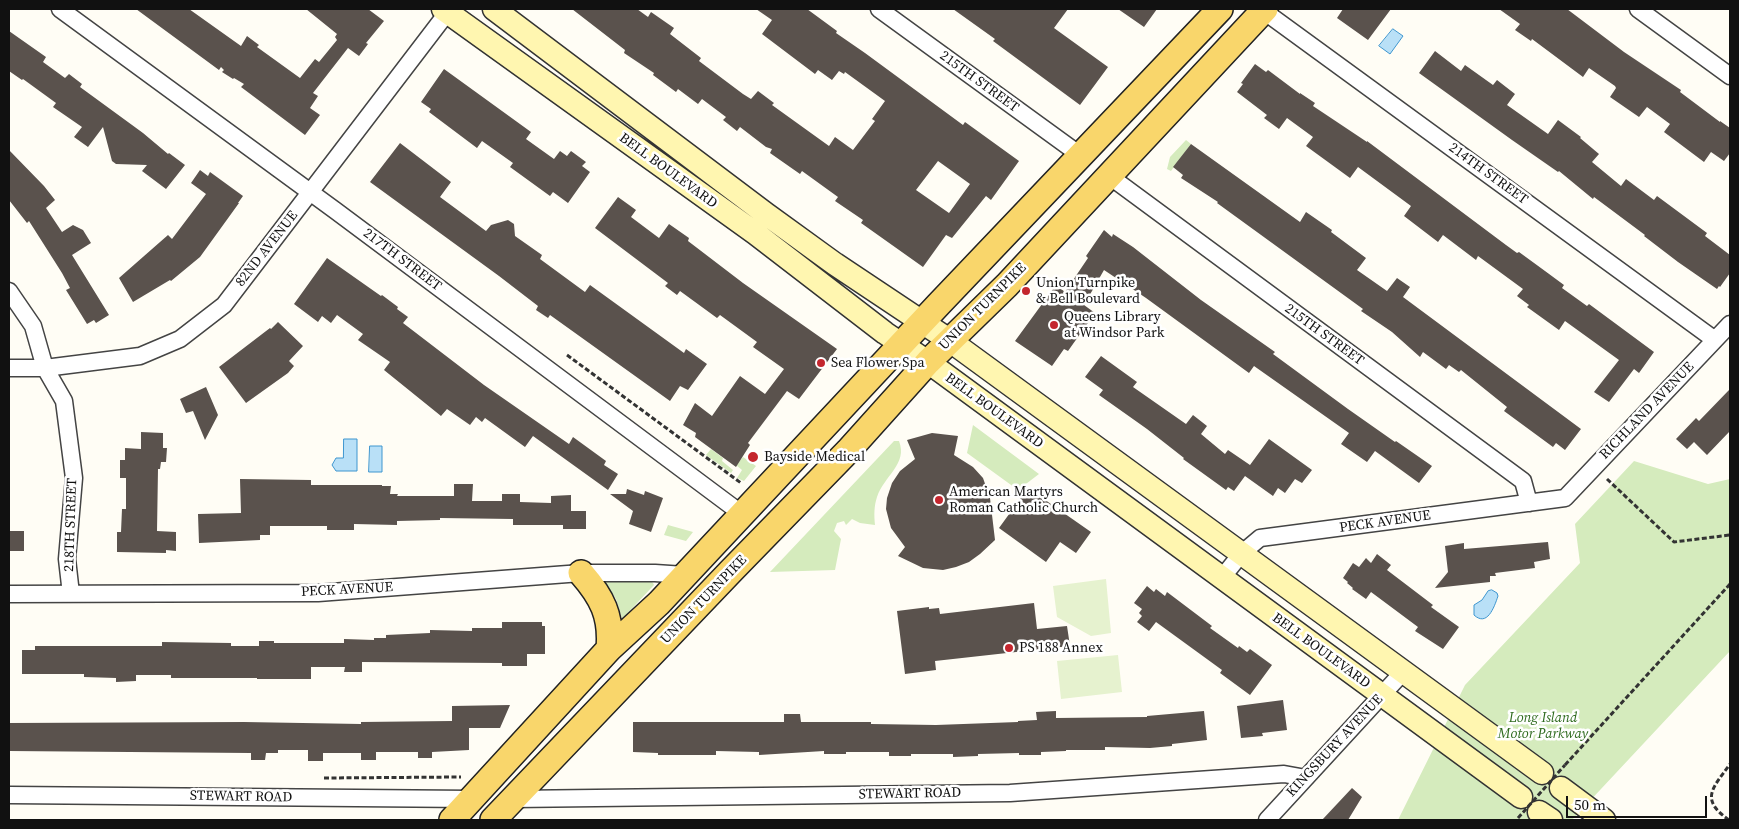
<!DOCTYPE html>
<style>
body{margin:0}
#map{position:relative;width:1739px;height:829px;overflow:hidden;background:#fffdf5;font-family:"Source Serif 4",serif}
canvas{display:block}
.frame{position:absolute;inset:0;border:10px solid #111;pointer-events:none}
.scale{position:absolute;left:1566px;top:796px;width:141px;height:22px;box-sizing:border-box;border:2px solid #111;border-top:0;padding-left:6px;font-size:15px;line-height:18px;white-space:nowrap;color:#111;-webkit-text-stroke:4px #fff;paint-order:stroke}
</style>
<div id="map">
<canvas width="1739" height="829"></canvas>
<div class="frame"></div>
<div class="scale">50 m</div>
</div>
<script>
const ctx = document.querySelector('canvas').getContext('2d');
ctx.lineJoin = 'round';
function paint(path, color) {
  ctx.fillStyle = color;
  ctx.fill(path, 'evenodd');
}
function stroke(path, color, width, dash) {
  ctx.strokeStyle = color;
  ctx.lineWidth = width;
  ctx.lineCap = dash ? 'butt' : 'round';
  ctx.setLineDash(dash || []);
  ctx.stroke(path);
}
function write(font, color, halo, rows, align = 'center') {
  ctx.font = font + ' "Source Serif 4",serif';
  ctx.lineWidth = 5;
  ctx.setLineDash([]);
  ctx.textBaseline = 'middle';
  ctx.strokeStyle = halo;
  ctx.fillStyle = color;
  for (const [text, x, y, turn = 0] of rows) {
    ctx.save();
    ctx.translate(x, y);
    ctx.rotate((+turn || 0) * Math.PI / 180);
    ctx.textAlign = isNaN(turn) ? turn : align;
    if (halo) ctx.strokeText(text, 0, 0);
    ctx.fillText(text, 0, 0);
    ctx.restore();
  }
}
const green = new Path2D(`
 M 1186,140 L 1191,144 L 1171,171 L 1167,169 L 1170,157 Z
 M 973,425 L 1039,474 L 1018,490 L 967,453 Z
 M 894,441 L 899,441 C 908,464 884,476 877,497 C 874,506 874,515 875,525 L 860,523 L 852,519 L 846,525 L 844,521 L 837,523 L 834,531 L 841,539 L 835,570 L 770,572 Z
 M 711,449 L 723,458 L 722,461 L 733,470 L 731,473 L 706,455 Z
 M 743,457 L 756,466 L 744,481 L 737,478 L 742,470 L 736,465 Z
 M 1634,461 L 1708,484 L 1730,479 L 1730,651 L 1572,820 L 1398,820 L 1465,685 L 1580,563 L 1575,524 Z
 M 668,525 L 693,532 L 686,541 L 664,535 Z
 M 651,581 L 653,583 L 654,585 L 622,619 L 616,599 L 605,582 Z`);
const pitch = new Path2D(`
 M 1106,579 L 1111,633 L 1091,636 L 1057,617 L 1053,586 Z
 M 1118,655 L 1122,692 L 1061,699 L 1057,661 Z`);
const water = new Path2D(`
 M 1393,29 L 1403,36 L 1390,54 L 1379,46 Z
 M 344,439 L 357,439 L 357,471 L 336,471 L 332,465 L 336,458 L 343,458 Z
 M 370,446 L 382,446 L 382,472 L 369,472 Z
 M 1492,590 L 1497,593 L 1498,596 C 1494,608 1487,627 1474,615 L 1474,605 L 1482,600 L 1488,591 Z`);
const building = new Path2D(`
 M 136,9 L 189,9 L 241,46 L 247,36 L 259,45 L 257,47 L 300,78 L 315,59 L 319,62 L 337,40 L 335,37 L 337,34 L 306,9 L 368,9 L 384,21 L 366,43 L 368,44 L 359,56 L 348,48 L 313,93 L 318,96 L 310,108 L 320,115 L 305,135 L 241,87 L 244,84 L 234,78 L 233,79 L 222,72 L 224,70 L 221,67 L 219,70 Z
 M 572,9 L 637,9 L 648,17 L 651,12 L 674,28 L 670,34 L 701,58 L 699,61 L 743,94 L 751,99 L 758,91 L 774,103 L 772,105 L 829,146 L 835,137 L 853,150 L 875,121 L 872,119 L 885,101 L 845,72 L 844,74 L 839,71 L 832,80 L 818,70 L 815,74 L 762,34 L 772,20 L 756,9 L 807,9 L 837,31 L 836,33 L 865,53 L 963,125 L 965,122 L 1019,161 L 991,200 L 986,196 L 952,238 L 946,235 L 923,267 L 861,223 L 863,220 L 835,201 L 838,197 L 802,171 L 800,174 L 770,153 L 772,149 L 766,147 L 740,127 L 737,131 L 723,120 L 726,117 L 702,99 L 698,104 L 678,89 L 676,92 L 653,75 L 654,73 L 624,53 L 625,50 ZM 938,161 L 970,184 L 949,213 L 916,190 Z
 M 953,9 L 1068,9 L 1054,28 L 1108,67 L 1080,105 L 993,41 L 995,39 Z
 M 1118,9 L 1157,9 L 1144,27 Z
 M 1343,9 L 1391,9 L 1368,40 L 1337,18 Z
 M 1499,9 L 1567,9 L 1624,52 L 1681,90 L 1680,92 L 1720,122 L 1720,121 L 1730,128 L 1730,153 L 1724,161 L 1711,152 L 1704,162 L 1664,132 L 1670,124 L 1647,107 L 1639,117 L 1610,97 L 1616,88 L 1615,86 L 1589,68 L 1583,77 L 1532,39 L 1531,41 L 1515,30 L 1520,24 Z
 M 9,31 L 46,57 L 43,62 L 65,78 L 69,74 L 82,84 L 80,87 L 143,133 L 168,154 L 169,153 L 185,165 L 166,189 L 142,171 L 147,165 L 116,164 L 112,161 L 103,127 L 88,147 L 74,137 L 82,127 L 53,107 L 56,103 L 23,79 L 22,80 L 9,71 Z
 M 1435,51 L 1461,71 L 1465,65 L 1493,85 L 1497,80 L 1515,94 L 1507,105 L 1548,134 L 1558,120 L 1581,137 L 1580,138 L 1599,154 L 1592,162 L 1621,186 L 1626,179 L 1654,200 L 1657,196 L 1707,233 L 1705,236 L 1730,255 L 1730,273 L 1720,287 L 1719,286 L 1717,289 L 1678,262 L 1644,236 L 1645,235 L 1594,197 L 1593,199 L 1559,171 L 1558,172 L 1512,140 L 1419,73 Z
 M 1255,64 L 1266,72 L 1268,70 L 1300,94 L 1300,93 L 1315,103 L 1313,106 L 1367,142 L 1367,141 L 1506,245 L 1517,253 L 1519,252 L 1545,271 L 1564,285 L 1562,288 L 1587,306 L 1589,304 L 1654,352 L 1639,373 L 1634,369 L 1609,402 L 1594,392 L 1619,360 L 1565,321 L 1559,330 L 1527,307 L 1529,305 L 1517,296 L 1523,289 L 1478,256 L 1476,260 L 1443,235 L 1438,242 L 1404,216 L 1411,206 L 1358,167 L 1350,178 L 1306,146 L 1313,137 L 1287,118 L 1279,129 L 1264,118 L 1267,115 L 1237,92 L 1243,84 L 1241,83 Z
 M 444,69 L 531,132 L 526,139 L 554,159 L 560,151 L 567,156 L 571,151 L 586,162 L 582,166 L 590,172 L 568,203 L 553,192 L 550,196 L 510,167 L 513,163 L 482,141 L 477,148 L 429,112 L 431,109 L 421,102 Z
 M 400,143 L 451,182 L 440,197 L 486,231 L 491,225 L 508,220 L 514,224 L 515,236 L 542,255 L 540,259 L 585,292 L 590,285 L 684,353 L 686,349 L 707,364 L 688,390 L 680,386 L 670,401 L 550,315 L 548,318 L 536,310 L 538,306 L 499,276 L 370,182 Z
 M 1191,144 L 1300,222 L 1306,212 L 1332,230 L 1331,232 L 1366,258 L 1357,270 L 1387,291 L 1397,278 L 1410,287 L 1403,297 L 1581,429 L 1565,450 L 1556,443 L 1553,447 L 1504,411 L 1507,407 L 1461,370 L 1459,372 L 1449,365 L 1446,369 L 1423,352 L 1420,357 L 1392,332 L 1361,311 L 1363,309 L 1217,203 L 1218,202 L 1181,178 L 1183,175 L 1173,167 Z
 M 9,150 L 44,186 L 55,200 L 46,208 L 62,232 L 73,225 L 83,230 L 91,243 L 72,255 L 109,315 L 96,323 L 94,320 L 87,324 L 66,290 L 70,288 L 62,273 L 29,221 L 27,223 L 9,200 Z
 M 200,170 L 208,176 L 210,172 L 243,196 L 238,203 L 239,203 L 200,257 L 171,281 L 170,280 L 133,302 L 119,278 L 168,235 L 172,239 L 206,194 L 191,183 Z
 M 618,197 L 636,210 L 631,217 L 659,238 L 669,224 L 689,238 L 688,241 L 743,283 L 837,349 L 799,399 L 787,391 L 748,443 L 750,445 L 736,467 L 695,437 L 696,433 L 683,425 L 695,403 L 712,416 L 740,376 L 765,394 L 784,369 L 753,347 L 757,342 L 720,315 L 717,318 L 680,291 L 677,295 L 665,286 L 668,283 L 595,228 Z
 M 1104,230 L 1112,237 L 1113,234 L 1133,247 L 1201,300 L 1275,352 L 1273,354 L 1348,409 L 1395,442 L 1396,441 L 1432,466 L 1419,483 L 1375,451 L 1367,462 L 1341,444 L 1349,433 L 1254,366 L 1249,373 L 1146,298 L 1104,270 L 1084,305 L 1095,313 L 1068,351 L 1064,349 L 1052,366 L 1015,341 L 1056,285 L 1065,292 L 1088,258 L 1086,256 Z
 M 327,258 L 381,296 L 382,295 L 398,307 L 397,309 L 408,317 L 403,323 L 484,385 L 569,444 L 573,437 L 606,461 L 604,465 L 618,474 L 608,490 L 533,436 L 525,447 L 485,418 L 482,422 L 476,417 L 470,425 L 447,409 L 441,416 L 384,370 L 390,362 L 358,340 L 363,334 L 337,315 L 331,323 L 322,316 L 318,322 L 294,304 Z
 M 278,322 L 303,346 L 289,361 L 294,366 L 288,373 L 246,403 L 219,367 L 270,328 L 271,329 Z
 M 1101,356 L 1137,382 L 1133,387 L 1186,424 L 1193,415 L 1207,426 L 1201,434 L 1225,454 L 1228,450 L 1250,465 L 1269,439 L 1312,470 L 1302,483 L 1295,479 L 1285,493 L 1278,488 L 1273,496 L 1245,476 L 1234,491 L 1228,487 L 1226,490 L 1183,459 L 1184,458 L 1147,429 L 1099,395 L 1103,390 L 1085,377 Z
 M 206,387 L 218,415 L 205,440 L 193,411 L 186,413 L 180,399 Z
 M 1730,389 L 1730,431 L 1707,455 L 1694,442 L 1687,449 L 1676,439 L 1696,418 L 1699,421 Z
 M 141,432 L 163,433 L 163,448 L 167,448 L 166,462 L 161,462 L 160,469 L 158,469 L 157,531 L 176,532 L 176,551 L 166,550 L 166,553 L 117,552 L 117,532 L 121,532 L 122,509 L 126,509 L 126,478 L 120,478 L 120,460 L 125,460 L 125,448 L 141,449 Z
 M 932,433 L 958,436 L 954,455 L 973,467 L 983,478 L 990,498 L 995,540 L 980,554 L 969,562 L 956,567 L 943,570 L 923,568 L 898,556 L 905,547 L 891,528 L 886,509 L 887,498 L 892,483 L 900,471 L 915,459 L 907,440 Z
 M 240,479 L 311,480 L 311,485 L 382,485 L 382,486 L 391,486 L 390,494 L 398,494 L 397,496 L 454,496 L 454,484 L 473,484 L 472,501 L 502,501 L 502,494 L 520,494 L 520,502 L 551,503 L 551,496 L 571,495 L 571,511 L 586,511 L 586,529 L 563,529 L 563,525 L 513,525 L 513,519 L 440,518 L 440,520 L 397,521 L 397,525 L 354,524 L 354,530 L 327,530 L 327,526 L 270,526 L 270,535 L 260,535 L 260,540 L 199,543 L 198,514 L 241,513 Z
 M 1028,488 L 1091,532 L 1076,553 L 1060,542 L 1046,562 L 999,528 Z
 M 627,489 L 644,495 L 645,491 L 663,498 L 651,532 L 629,524 L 633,511 L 610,494 L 626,494 Z
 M 9,531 L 24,531 L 24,551 L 9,551 Z
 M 1548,542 L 1550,559 L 1534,562 L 1535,568 L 1495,573 L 1496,576 L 1490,576 L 1490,582 L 1435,588 L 1448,572 L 1445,546 L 1464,543 L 1464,549 Z
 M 1377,554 L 1391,565 L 1387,570 L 1433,605 L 1431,607 L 1459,627 L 1443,649 L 1415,631 L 1418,627 L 1371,592 L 1366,599 L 1352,589 L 1353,588 L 1347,583 L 1348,582 L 1343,578 L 1353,563 L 1359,567 L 1366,558 L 1371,563 Z
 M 1147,586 L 1154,592 L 1156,589 L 1165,596 L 1167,592 L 1212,626 L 1210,628 L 1238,648 L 1239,646 L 1247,652 L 1250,649 L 1272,665 L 1250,695 L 1220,673 L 1222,670 L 1156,622 L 1149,631 L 1137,622 L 1142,616 L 1139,613 L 1142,609 L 1134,603 Z
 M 1034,603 L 1037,629 L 1067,626 L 1070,646 L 935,661 L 936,670 L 905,674 L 897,611 L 929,607 L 929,609 L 939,608 L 940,614 Z
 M 502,622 L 542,622 L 542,626 L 545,626 L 545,654 L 527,654 L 527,666 L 502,666 L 502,663 L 362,662 L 362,672 L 344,672 L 345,667 L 311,667 L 311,679 L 257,679 L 257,678 L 171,678 L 171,675 L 136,675 L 136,681 L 116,682 L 116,678 L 84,677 L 84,674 L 22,674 L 22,650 L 35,650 L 35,646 L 162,646 L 162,642 L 231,643 L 231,646 L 259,646 L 259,641 L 274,641 L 274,643 L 344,643 L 344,639 L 374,640 L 374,638 L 386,638 L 386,635 L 430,633 L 430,630 L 472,631 L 472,628 L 502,628 Z
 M 1283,700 L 1287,730 L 1262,733 L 1263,736 L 1241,738 L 1237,706 Z
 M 510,705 L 500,728 L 469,728 L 469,750 L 432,752 L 432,758 L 418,758 L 418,752 L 376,752 L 376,760 L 361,760 L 361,753 L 323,753 L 323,761 L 308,761 L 308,750 L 278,750 L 278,753 L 266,753 L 265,760 L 251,760 L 251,753 L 9,751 L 9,723 L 244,722 L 361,724 L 361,722 L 452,721 L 452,706 Z
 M 1056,711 L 1056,718 L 1147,717 L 1147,716 L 1204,711 L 1207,740 L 1172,744 L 1172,746 L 1150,748 L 1105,747 L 1105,750 L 1066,750 L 1066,751 L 1041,752 L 1041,755 L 1019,755 L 1019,753 L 978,754 L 978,756 L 953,757 L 953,754 L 911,754 L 911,756 L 889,756 L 889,752 L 846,752 L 846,754 L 824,754 L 824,751 L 759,755 L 759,752 L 716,751 L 716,755 L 658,755 L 658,753 L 633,752 L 633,722 L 784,722 L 784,714 L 800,714 L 801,722 L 871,722 L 871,724 L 936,725 L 1018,722 L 1018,721 L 1037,720 L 1036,712 Z
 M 1352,788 L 1362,797 L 1348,820 L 1322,820 Z`);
const path = new Path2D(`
 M 567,355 L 741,483
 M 1607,479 L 1674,542 L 1730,535
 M 1565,765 L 1730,584
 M 324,778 L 461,777
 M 1729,820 C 1699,799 1713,788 1730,764`);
const street = new Path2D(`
 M 60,9 L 336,211 L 742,514
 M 879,9 L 1080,155
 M 1261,9 L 1715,340
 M 1638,9 L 1730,76
 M 1108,175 L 1523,481 L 1529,503
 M 9,291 L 33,326 L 45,368 L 64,401 L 74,478 L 67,559 L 71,594
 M 9,368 L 45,368 L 140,356 L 180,339 L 224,305 L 450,9
 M 1221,579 L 1241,554 L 1260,538 L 1565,498 L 1730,324
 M 9,594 L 318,593 L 581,573 L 655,573 L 685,575
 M 9,795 L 472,799
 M 513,799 L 1010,793 L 1284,774 L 1306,778
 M 1267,820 L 1404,671`);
const secondary = new Path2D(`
 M 443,9 L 755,233 L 885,333 L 928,362 L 1521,797
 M 494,9 L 766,214 L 835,264 L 949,340 L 1542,773
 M 1561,788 L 1604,820
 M 1539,812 L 1551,820`);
const primary = new Path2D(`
 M 581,573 C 602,597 612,616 609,649
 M 452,820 L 609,649 L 659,603 L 938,305 L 1220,9
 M 493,820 L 731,571 L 848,451 L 928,362 L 1007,285 L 1265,9`);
const pathBridge = new Path2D(`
 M 1518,818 L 1565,765`);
const markers = [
 [1026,291,5,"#c4262e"],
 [1054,325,5,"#c4262e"],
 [821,363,5,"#c4262e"],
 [753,457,6,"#c4262e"],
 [939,500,5,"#c4262e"],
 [1009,648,5,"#c4262e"]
];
const streetNames = [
 ["215TH STREET",979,82,36],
 ["BELL BOULEVARD",668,171,36],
 ["214TH STREET",1488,174,36],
 ["82ND AVENUE",267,249,-52],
 ["217TH STREET",402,260,37],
 ["UNION TURNPIKE",983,307,-45],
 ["215TH STREET",1324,335,36],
 ["BELL BOULEVARD",994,411,36],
 ["RICHLAND AVENUE",1647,411,-46],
 ["PECK AVENUE",1385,522,-8],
 ["218TH STREET",71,525,-88],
 ["PECK AVENUE",347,590,-3],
 ["UNION TURNPIKE",704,600,-46],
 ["BELL BOULEVARD",1321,651,36],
 ["KINGSBURY AVENUE",1335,746,-47],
 ["STEWART ROAD",910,794,-1],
 ["STEWART ROAD",241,797,1]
];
const poiNames = [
 ["Union Turnpike",1036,283],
 ["& Bell Boulevard",1036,299],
 ["Queens Library",1064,317],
 ["at Windsor Park",1064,333],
 ["Sea Flower Spa",831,363],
 ["Bayside Medical",764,457],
 ["American Martyrs",949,492],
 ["Roman Catholic Church",949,508],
 ["PS 188 Annex",1019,648]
];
const parkNames = [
 ["Long Island",1543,718],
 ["Motor Parkway",1543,734]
];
paint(green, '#d5ebbd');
paint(pitch, '#e6f2cf');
paint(water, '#b9e0f7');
stroke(water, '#3f96cf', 1);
paint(building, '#5a524d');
stroke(street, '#444', 19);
stroke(secondary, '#333', 25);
stroke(primary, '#222', 28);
stroke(path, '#333', 3, [5, 2.5]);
stroke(street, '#fff', 16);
stroke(secondary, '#fff6b0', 22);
stroke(primary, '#f9d66b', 25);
stroke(pathBridge, '#333', 3, [5, 2.5]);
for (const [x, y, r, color] of markers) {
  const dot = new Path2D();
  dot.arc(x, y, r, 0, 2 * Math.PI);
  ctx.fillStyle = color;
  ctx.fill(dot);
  stroke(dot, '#fff', 2);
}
write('14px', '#111', '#fff', streetNames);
write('14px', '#111', '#fff', poiNames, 'left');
write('italic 14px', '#2f6b1f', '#fff', parkNames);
</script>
